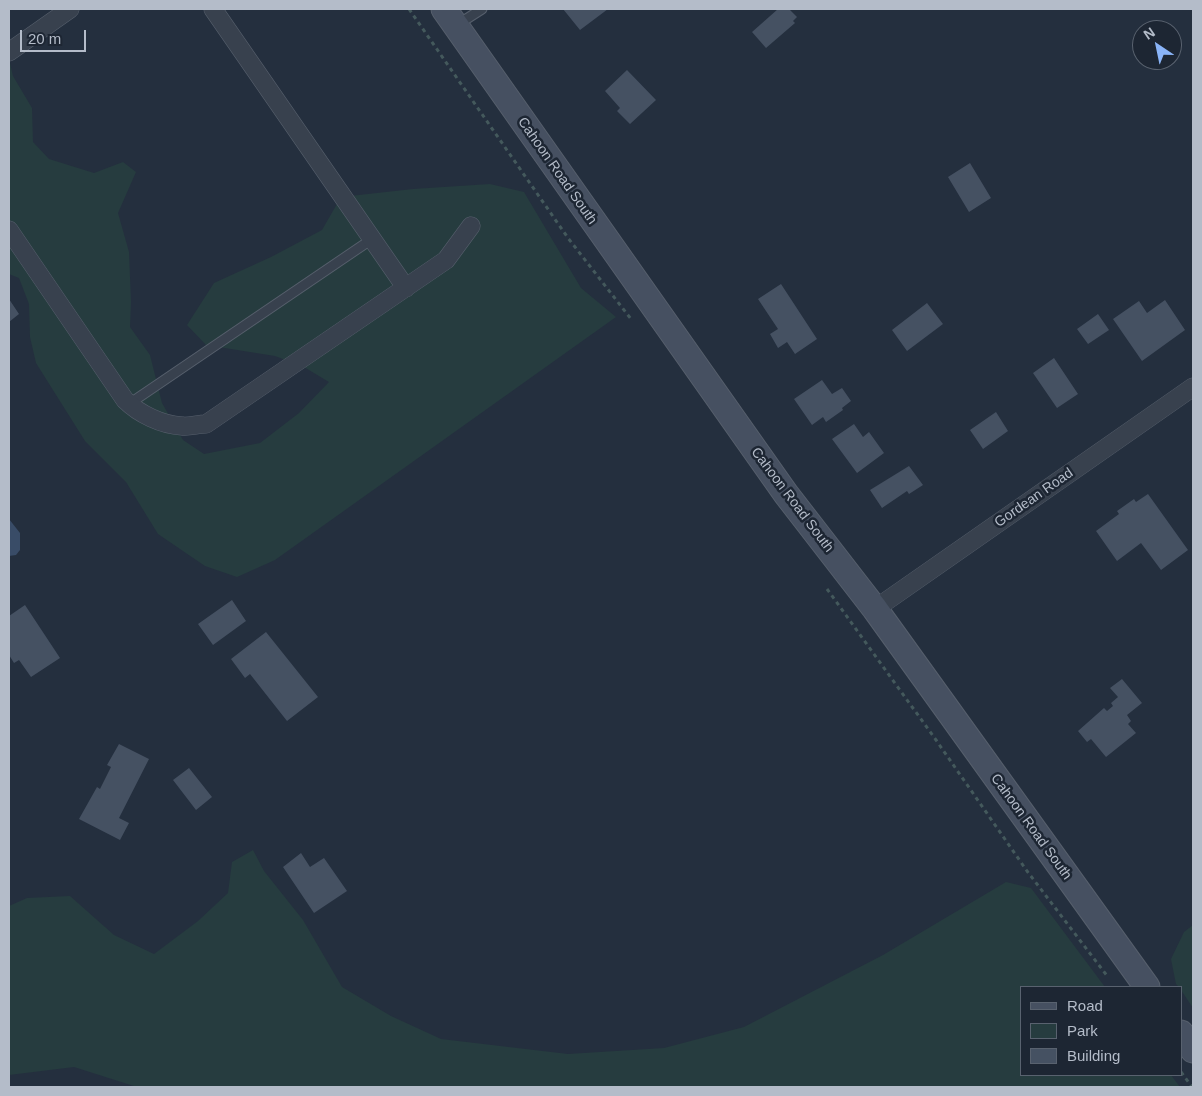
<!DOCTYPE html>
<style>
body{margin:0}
#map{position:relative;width:1202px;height:1096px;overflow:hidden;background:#242f3e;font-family:Arial,sans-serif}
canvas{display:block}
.frame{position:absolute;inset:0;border:10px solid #b4bcc9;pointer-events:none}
.legend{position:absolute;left:1020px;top:986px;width:162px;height:90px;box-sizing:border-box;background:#1d2633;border:1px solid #59626f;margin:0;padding:6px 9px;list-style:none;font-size:15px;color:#b4bcc9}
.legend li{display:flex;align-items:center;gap:10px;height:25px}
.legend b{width:25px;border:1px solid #59626f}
.north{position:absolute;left:1132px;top:20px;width:50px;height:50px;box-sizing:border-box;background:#1d2633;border:1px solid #59626f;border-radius:50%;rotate:326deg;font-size:14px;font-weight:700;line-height:20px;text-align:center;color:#b4bcc9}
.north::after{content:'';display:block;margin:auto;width:18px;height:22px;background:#8ab4f8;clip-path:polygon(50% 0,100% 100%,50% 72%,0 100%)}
.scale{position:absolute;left:20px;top:30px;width:66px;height:22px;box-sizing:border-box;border:2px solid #b4bcc9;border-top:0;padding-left:6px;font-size:15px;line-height:18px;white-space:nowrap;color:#b4bcc9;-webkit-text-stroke:4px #1d2633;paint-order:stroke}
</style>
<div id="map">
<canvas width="1202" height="1096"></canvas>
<div class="frame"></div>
<ul class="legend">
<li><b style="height:6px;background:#465061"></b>Road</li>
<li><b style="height:14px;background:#263c3f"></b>Park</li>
<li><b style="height:14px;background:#455162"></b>Building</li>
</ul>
<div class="north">N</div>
<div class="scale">20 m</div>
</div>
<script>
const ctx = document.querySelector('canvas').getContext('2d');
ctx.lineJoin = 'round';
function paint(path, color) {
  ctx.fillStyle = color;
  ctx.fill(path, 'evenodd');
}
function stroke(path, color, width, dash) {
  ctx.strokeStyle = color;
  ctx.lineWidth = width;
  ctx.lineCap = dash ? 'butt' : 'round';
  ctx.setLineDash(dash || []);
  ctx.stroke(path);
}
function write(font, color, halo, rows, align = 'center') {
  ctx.font = font + ' Arial,sans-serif';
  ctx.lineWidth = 5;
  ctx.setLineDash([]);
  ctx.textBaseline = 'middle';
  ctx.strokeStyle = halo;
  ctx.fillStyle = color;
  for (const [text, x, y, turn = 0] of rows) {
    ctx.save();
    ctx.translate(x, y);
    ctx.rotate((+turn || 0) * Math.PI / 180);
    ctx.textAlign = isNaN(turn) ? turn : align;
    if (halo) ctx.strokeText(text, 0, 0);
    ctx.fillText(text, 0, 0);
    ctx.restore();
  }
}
const green = new Path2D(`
 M 9,59 L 13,76 L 32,108 L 33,142 L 49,159 L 94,173 L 123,162 L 136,172 L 118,213 L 129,252 L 131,302 L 130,327 L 150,355 L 162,403 L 183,440 L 204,454 L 260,443 L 299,413 L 329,382 L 304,367 L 275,356 L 206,345 L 187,325 L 214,283 L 271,257 L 322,230 L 341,197 L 413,189 L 490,184 L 524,192 L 581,288 L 616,317 L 275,560 L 237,577 L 205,566 L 158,534 L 126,482 L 85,441 L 36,363 L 30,337 L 29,304 L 19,278 L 9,274 Z
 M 253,850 L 264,871 L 303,920 L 342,987 L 391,1016 L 441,1039 L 568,1054 L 664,1048 L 744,1027 L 883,955 L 1006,882 L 1031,888 L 1105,987 L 1021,987 L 1021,1075 L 1171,1075 L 1180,1087 L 137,1087 L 74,1067 L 9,1075 L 9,906 L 27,898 L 70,896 L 114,935 L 154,954 L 198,921 L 228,893 L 232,862 Z
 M 1193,925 L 1193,1008 L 1181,990 L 1181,987 L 1179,987 L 1176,984 L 1171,959 L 1184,932 Z`);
const water = new Path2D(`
 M 9,519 L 20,533 L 20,550 L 16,555 L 9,556 Z`);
const building = new Path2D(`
 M 563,9 L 608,9 L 580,30 Z
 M 778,9 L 789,9 L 797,17 L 793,21 L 795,23 L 766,48 L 752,32 Z
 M 627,70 L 656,100 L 630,124 L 617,111 L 620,108 L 605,91 Z
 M 970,163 L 991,198 L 969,212 L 948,177 Z
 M 781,284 L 817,339 L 795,354 L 787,342 L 778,348 L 770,334 L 778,329 L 758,299 Z
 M 9,299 L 19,314 L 9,322 Z
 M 1165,300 L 1185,330 L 1142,361 L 1113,319 L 1139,301 L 1147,313 Z
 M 927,303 L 943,324 L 907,351 L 892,330 Z
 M 1098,314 L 1109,330 L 1088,344 L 1077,329 Z
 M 1054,358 L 1078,394 L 1057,408 L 1033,373 Z
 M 822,380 L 832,394 L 842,388 L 851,401 L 842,408 L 843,410 L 826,422 L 823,417 L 812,425 L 794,399 Z
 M 996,412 L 1008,431 L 983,449 L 970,430 Z
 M 854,424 L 863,437 L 869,432 L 884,453 L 857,473 L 832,439 Z
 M 909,466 L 923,485 L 909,494 L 907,491 L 882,508 L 870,490 Z
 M 1148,494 L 1188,550 L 1161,570 L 1141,543 L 1117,561 L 1096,531 L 1119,514 L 1117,511 L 1134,499 L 1136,502 Z
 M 232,600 L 246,621 L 213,645 L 198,624 Z
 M 25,605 L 60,658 L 31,677 L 19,660 L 14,663 L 9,655 L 9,616 Z
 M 266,632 L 318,697 L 287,721 L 250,674 L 245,678 L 231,659 Z
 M 1122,679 L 1142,703 L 1127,715 L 1131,721 L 1128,724 L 1136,733 L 1106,757 L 1091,739 L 1087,742 L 1078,731 L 1104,708 L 1107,711 L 1113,706 L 1111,703 L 1118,697 L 1110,688 Z
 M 119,744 L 149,759 L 119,818 L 129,823 L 120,840 L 79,819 L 97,787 L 100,789 L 111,767 L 107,765 Z
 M 189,768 L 212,797 L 196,810 L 173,780 Z
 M 301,853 L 310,867 L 324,858 L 347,891 L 314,913 L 283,867 Z`);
const path = new Path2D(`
 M 409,9 L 568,238 L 631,319
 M 827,589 L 936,740 L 1027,871 L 1108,977
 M 1181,1072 L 1192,1087`);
const lane = new Path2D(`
 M 457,25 L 482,9
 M 129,404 L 372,239`);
const street = new Path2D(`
 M 213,9 L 406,288
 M 9,52 L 70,9
 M 9,230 L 125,400 C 139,414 162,425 182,426 C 189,427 198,424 206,424 L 446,260 L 471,226
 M 875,609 L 1193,387`);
const secondary = new Path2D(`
 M 444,9 L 786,494 L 875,609 L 1147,987
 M 1181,1033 L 1193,1050`);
const streetNames = [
 ["Cahoon Road South",557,171,55],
 ["Gordean Road",1034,498,-35],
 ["Cahoon Road South",792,500,53],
 ["Cahoon Road South",1031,827,54]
];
paint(green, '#263c3f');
paint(water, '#394c67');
paint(building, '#455162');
stroke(lane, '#565f6c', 11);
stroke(street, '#565f6c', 19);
stroke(secondary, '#565f6c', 27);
stroke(path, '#44595c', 3, [4, 4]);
stroke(lane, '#38414e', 9);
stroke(street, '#38414e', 18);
stroke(secondary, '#465061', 25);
write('14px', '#b4bcc9', '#1d2633', streetNames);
</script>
